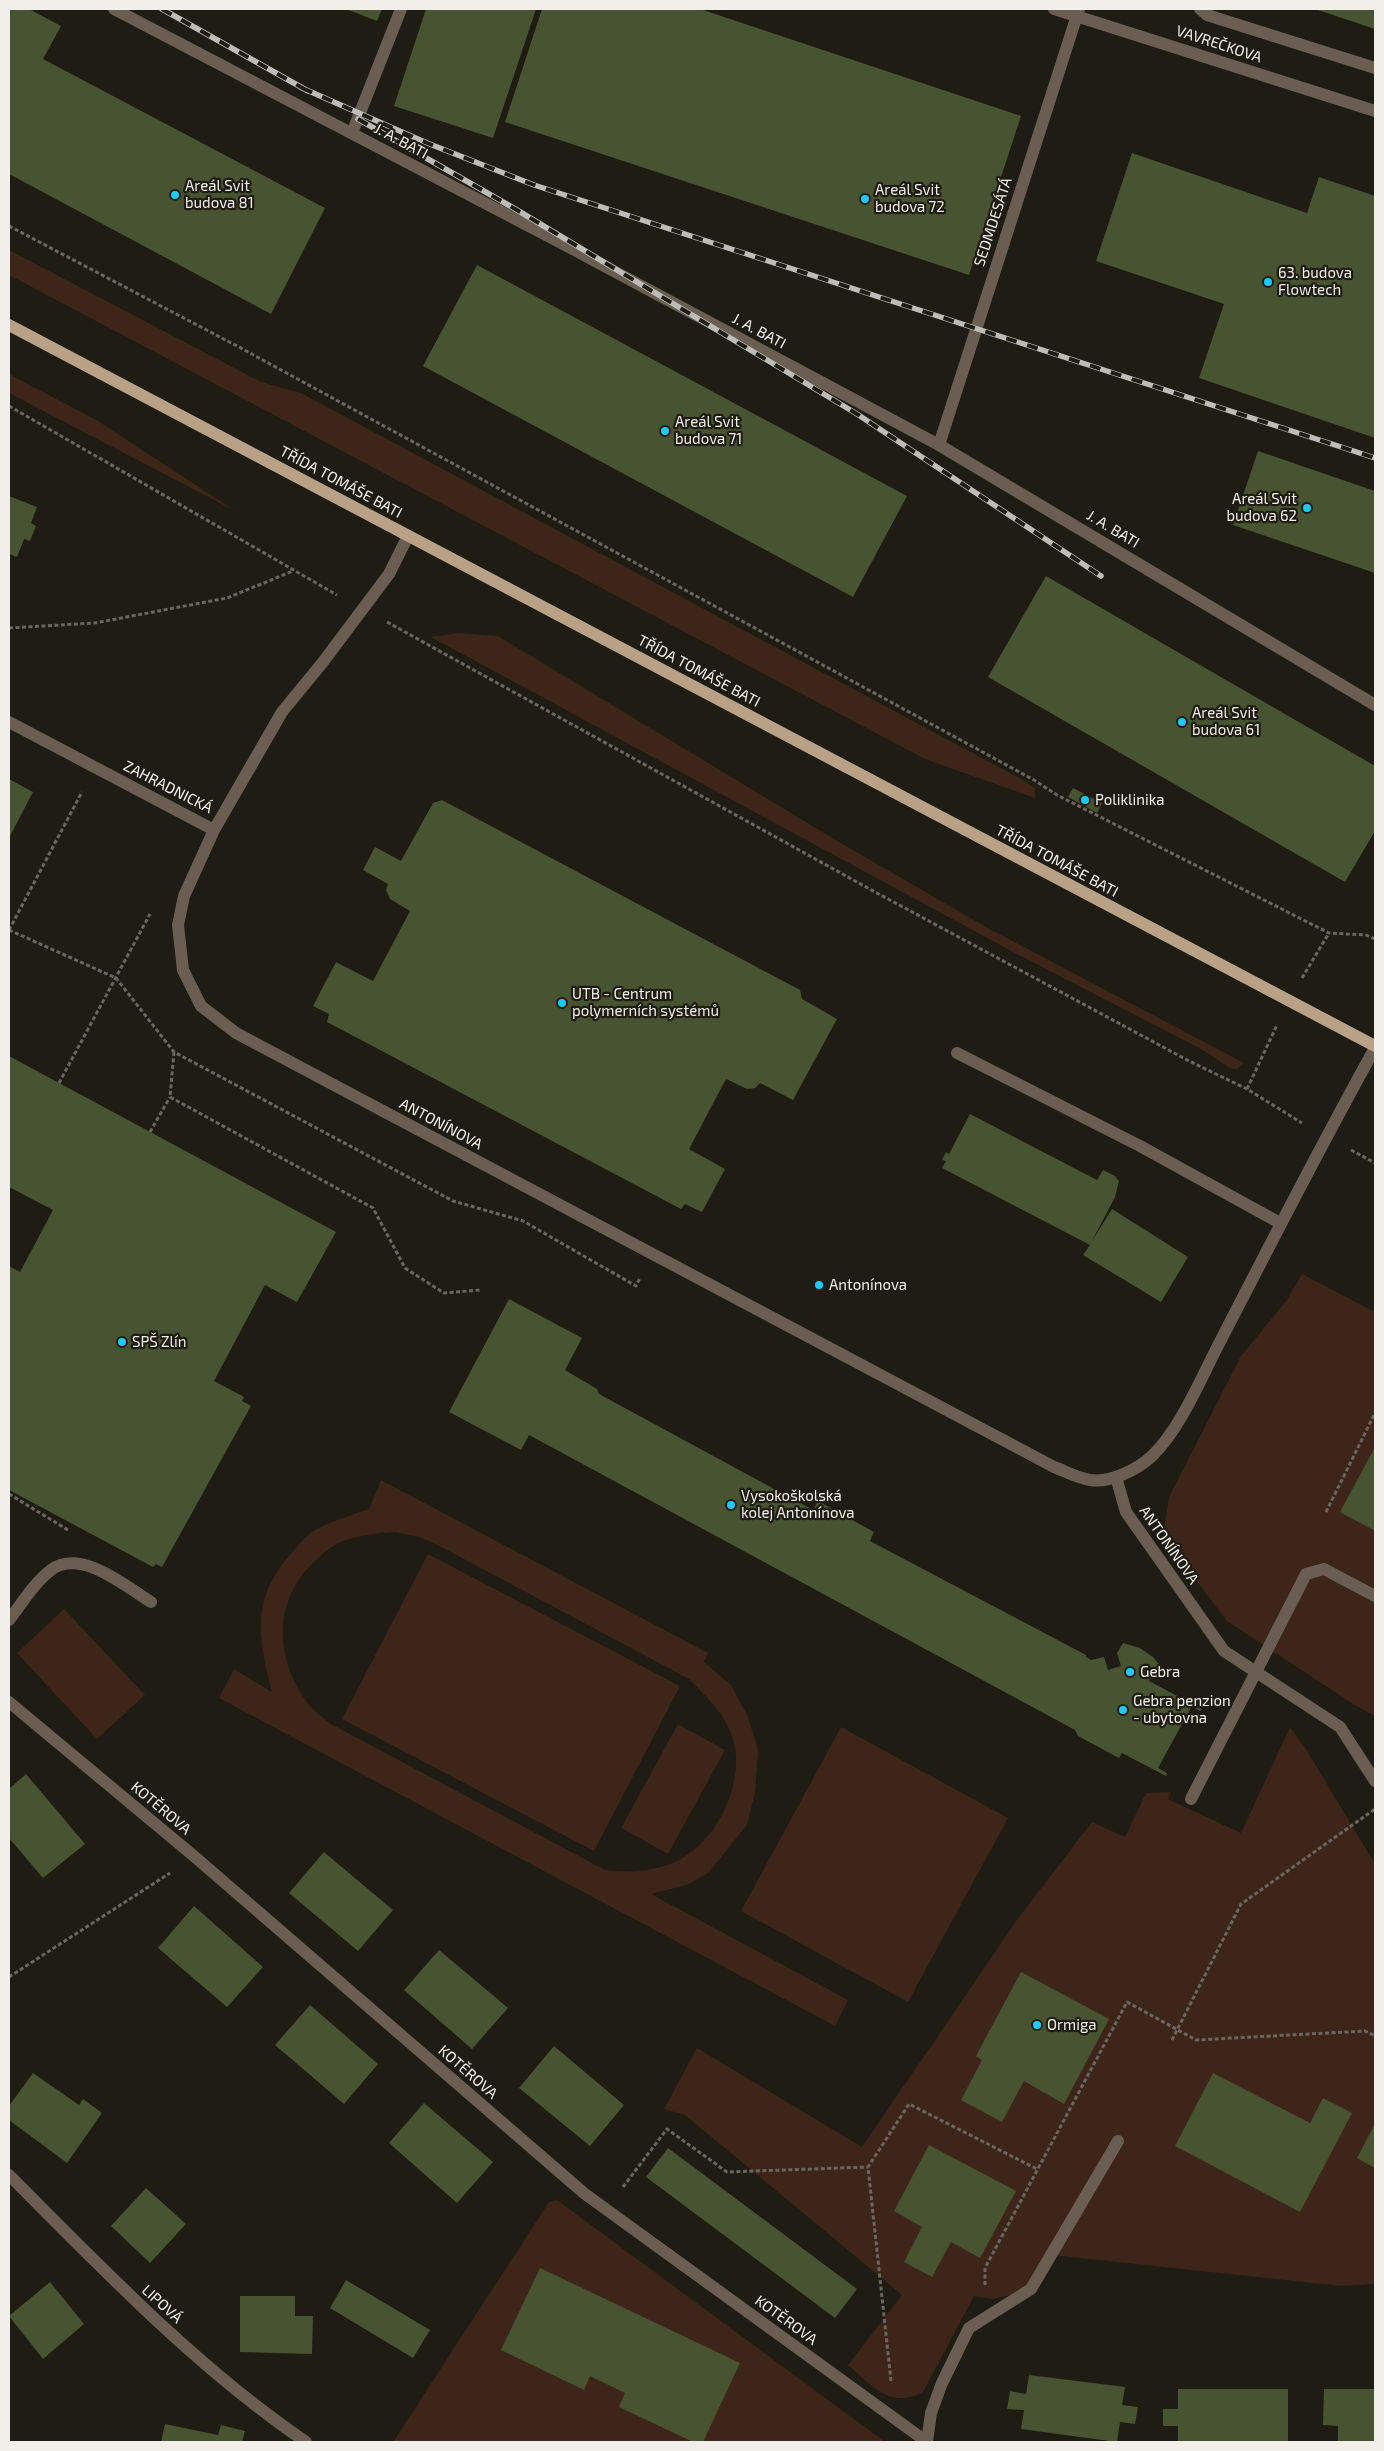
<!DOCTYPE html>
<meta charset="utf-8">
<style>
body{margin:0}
#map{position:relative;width:1384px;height:2451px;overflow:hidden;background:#1e1c13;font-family:"Exo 2",sans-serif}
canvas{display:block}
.frame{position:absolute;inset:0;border:10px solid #f0efe9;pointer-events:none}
</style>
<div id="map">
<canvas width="1384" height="2451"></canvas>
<div class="frame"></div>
</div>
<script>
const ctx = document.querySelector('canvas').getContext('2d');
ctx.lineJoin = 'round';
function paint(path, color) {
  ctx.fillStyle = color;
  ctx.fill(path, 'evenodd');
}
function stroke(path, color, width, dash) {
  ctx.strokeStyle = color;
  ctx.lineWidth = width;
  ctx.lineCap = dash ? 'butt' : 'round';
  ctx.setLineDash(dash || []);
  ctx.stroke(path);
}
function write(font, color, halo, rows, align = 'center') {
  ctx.font = font + ' "Exo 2",sans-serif';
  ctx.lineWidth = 4.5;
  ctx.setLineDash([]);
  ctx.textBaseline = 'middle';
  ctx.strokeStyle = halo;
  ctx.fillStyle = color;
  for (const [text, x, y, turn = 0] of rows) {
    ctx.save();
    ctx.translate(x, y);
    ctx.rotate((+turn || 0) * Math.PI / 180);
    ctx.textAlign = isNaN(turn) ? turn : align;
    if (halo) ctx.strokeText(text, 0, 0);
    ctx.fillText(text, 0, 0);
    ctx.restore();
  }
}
const green = new Path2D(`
 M 9,250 L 261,382 L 301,393 L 1025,781 L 1035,788 L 1035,798 L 925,759 L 9,275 Z
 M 9,374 L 98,421 L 237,512 L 9,393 Z
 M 458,633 L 498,636 L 839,842 L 986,927 L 1244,1063 L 1237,1069 L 1230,1068 L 1201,1049 L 1015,953 L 431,637 Z
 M 1302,1274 L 1375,1312 L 1375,1716 L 1353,1704 L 1227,1621 L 1163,1537 L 1169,1497 L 1241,1356 L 1287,1300 Z
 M 381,1480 L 708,1653 L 704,1662 L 731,1685 L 748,1717 L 758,1750 L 755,1792 L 747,1825 L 708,1873 L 687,1885 L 651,1894 L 848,2000 L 835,2026 L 219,1698 L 234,1669 L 272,1692 C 259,1637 250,1601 290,1555 C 297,1547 305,1536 315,1530 C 332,1521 351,1515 369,1509 ZM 395,1532 L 419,1537 L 432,1542 L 689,1679 C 707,1697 728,1717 734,1743 C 744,1785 717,1840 679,1860 C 656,1872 630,1873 605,1870 L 331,1724 C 325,1719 316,1713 311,1707 C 276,1664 271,1604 312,1564 C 321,1555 331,1546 343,1541 C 360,1535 377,1533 395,1532 Z
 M 428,1554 L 680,1686 L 594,1851 L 342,1719 Z
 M 64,1609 L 145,1695 L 97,1739 L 17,1653 Z
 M 678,1724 L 725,1750 L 668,1854 L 621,1828 Z
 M 841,1727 L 1008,1818 L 908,2002 L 741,1911 Z
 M 1290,1727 L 1306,1749 L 1375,1864 L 1375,2284 L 1341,2286 L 1052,2255 L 1030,2291 L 992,2299 L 974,2296 L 923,2392 C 891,2410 871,2385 848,2365 L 902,2295 L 685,2115 L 664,2109 L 697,2048 L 862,2147 L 1019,1917 L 1092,1822 L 1125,1837 L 1146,1793 L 1171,1792 L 1168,1799 L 1241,1833 Z
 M 557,2200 L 885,2442 L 393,2442 L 549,2202 Z`);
const building = new Path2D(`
 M 9,9 L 29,9 L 61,26 L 43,59 L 325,208 L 271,314 L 9,174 Z
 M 346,9 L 382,9 L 377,21 Z
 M 426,9 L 536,9 L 493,138 L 394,106 Z
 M 542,9 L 700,9 L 1021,116 L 969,275 L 505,122 Z
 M 1315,9 L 1375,9 L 1375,29 Z
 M 1132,153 L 1307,213 L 1319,177 L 1375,196 L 1375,438 L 1199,378 L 1224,304 L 1096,261 Z
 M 477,265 L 907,496 L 853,597 L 423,366 Z
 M 1258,451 L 1375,491 L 1375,573 L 1233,525 Z
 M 9,496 L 37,507 L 31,523 L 36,526 L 30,541 L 24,539 L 17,557 L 9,554 Z
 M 1046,576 L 1375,766 L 1375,831 L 1345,882 L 988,677 Z
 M 9,779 L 33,792 L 9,838 Z
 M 1073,788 L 1102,803 L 1097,813 L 1068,797 Z
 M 442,800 L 800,990 L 802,999 L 837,1019 L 793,1100 L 760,1083 L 755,1088 L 747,1089 L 726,1079 L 689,1149 L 725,1169 L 702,1212 L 685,1204 L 681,1209 L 327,1022 L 329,1014 L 313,1006 L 336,962 L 373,981 L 410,911 L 390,899 L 386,890 L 388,884 L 363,870 L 375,847 L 401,861 L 433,803 Z
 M 9,1056 L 336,1232 L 297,1302 L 265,1285 L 214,1381 L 244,1397 L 242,1401 L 251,1406 L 162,1567 L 156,1564 L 153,1567 L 9,1490 L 9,1266 L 20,1272 L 53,1210 L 9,1187 Z
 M 970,1114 L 1097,1180 L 1103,1170 L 1115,1176 L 1119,1181 L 1115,1197 L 1091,1243 L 1112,1209 L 1188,1257 L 1161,1302 L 1083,1255 L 1090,1245 L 942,1168 L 946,1161 L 942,1160 L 946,1152 L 949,1154 Z
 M 509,1299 L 582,1338 L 565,1370 L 597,1389 L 599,1394 L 813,1510 L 818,1501 L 874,1532 L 870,1541 L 1086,1655 L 1086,1657 L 1091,1660 L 1104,1657 L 1108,1670 L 1121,1666 L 1117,1653 L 1123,1643 L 1140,1648 L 1153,1657 L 1159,1664 L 1149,1681 L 1202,1709 L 1200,1711 L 1192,1706 L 1158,1768 L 1167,1773 L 1166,1776 L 1122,1753 L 1119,1758 L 1078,1736 L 1075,1730 L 529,1435 L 521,1450 L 449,1412 Z
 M 1375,1447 L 1375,1531 L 1340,1512 Z
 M 26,1774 L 85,1844 L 43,1878 L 9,1838 L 9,1789 Z
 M 324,1852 L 393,1910 L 358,1951 L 289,1893 Z
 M 194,1906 L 263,1967 L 227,2007 L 158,1948 Z
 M 439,1950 L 508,2008 L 472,2049 L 404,1990 Z
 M 1021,1972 L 1109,2019 L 1064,2104 L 1024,2081 L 1002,2122 L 961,2100 L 982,2060 L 976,2056 Z
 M 310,2005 L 378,2064 L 344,2104 L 275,2045 Z
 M 554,2046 L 624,2105 L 590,2146 L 519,2088 Z
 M 33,2073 L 79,2105 L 83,2099 L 102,2113 L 67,2163 L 9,2120 L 9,2106 Z
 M 1213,2073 L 1310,2123 L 1323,2098 L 1352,2113 L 1300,2212 L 1175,2146 Z
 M 424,2103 L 493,2162 L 457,2203 L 389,2143 Z
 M 1375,2124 L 1375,2168 L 1357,2158 Z
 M 929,2145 L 1016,2191 L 980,2258 L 951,2242 L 932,2277 L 904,2262 L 922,2227 L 894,2211 Z
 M 668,2148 L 857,2289 L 835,2318 L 646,2177 Z
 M 146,2188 L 186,2224 L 150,2263 L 111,2226 Z
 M 540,2268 L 740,2363 L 703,2442 L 693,2442 L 619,2407 L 625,2393 L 590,2376 L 584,2390 L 501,2350 Z
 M 346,2280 L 430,2330 L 413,2358 L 330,2308 Z
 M 50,2282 L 84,2324 L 43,2359 L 9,2316 Z
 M 240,2296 L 295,2296 L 295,2316 L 313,2316 L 312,2354 L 240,2352 Z
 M 1029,2375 L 1125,2387 L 1122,2405 L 1138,2407 L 1135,2424 L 1120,2422 L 1117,2442 L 1021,2429 L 1024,2410 L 1007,2409 L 1010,2391 L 1026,2394 Z
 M 1178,2389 L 1288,2389 L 1288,2442 L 1178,2442 L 1178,2426 L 1163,2426 L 1163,2409 L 1178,2409 Z
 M 1324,2389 L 1375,2389 L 1375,2442 L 1338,2442 L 1338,2426 L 1323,2425 Z
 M 165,2424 L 218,2435 L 221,2425 L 245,2431 L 242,2442 L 161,2442 Z`);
const path = new Path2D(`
 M 9,226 L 237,346 L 1034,780 L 1057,795 L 1329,933 L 1366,935 L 1375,939
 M 9,406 L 337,595
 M 387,622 L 875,892 L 1189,1061 L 1247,1089 L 1302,1123
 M 9,628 L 95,623 L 227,598 L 293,571
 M 9,930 L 116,978 L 174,1052 L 453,1201 L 523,1221 L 636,1286 L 640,1278
 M 9,930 L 82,792
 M 1302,978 L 1329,933
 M 174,1052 L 170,1097 L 373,1208 L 405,1268 L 444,1293 L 480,1290
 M 59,1083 L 150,914
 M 1247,1089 L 1277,1025
 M 150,1132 L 170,1097
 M 1351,1150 L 1375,1163
 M 9,1494 L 68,1530
 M 1326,1512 L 1375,1413
 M 9,1977 L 170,1873
 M 1172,2040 L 1241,1904 L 1375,1809
 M 623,2187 L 667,2129 L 727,2172 L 868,2167
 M 985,2285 L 985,2268 L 1127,2002 L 1196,2040 L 1365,2031 L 1375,2036
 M 891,2381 L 868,2167 L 909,2104 L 1037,2169`);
const lane = new Path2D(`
 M 1200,9 L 1207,15 L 1375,68
 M 957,1053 L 1140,1146 L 1280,1223
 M 1191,1799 L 1306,1574 L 1324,1569 L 1375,1596
 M 927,2442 L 931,2413 L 942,2383 L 969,2328 L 1031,2289 L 1118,2141`);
const street = new Path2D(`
 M 114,9 L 565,245 L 939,445 L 1375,705
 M 1054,9 L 1375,111
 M 352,133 L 401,9
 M 939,445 L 1079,9
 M 408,536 L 389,574 L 323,662 L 282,712 L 214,830 L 184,896 L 178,925 L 183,970 L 201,1006 L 236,1033 C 508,1179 782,1321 1054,1467 C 1065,1471 1077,1478 1090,1480 C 1110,1483 1137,1470 1152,1456 C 1182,1427 1203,1373 1223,1336 C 1273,1239 1322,1143 1375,1048
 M 9,722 L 214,830
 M 1116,1477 L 1126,1512 L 1224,1651 L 1340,1727 L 1375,1781
 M 9,1620 C 22,1603 34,1583 51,1570 C 81,1548 125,1586 151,1602
 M 9,1702 L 195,1857 L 585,2194 L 927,2442
 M 9,2175 C 103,2269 196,2367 306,2442`);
const primary = new Path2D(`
 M 9,325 L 1375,1046`);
const rail = new Path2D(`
 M 162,9 L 308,91
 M 302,88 L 427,143 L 534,185 L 1375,458
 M 358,119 L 517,210 L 857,414 L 1101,576`);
const markers = [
 [175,195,5,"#1bc9fc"],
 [865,199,5,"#1bc9fc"],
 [1268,282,5,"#1bc9fc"],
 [665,431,5,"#1bc9fc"],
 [1307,508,5,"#1bc9fc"],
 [1182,722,5,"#1bc9fc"],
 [1085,800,5,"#1bc9fc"],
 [562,1003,5,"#1bc9fc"],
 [819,1285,5,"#1bc9fc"],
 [122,1342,5,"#1bc9fc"],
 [731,1505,5,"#1bc9fc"],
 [1130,1672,5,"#1bc9fc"],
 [1123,1710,5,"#1bc9fc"],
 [1037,2025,5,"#1bc9fc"]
];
const streetNames = [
 ["VAVREČKOVA",1219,44,18],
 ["J. A. BATI",401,141,28],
 ["SEDMDESÁTÁ",993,222,-72],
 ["J. A. BATI",759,331,28],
 ["TŘÍDA TOMÁŠE BATI",341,482,28],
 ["J. A. BATI",1113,529,31],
 ["TŘÍDA TOMÁŠE BATI",699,671,28],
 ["ZAHRADNICKÁ",168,787,27],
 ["TŘÍDA TOMÁŠE BATI",1057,861,28],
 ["ANTONÍNOVA",441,1124,28],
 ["ANTONÍNOVA",1169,1545,55],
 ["KOTĚROVA",161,1808,40],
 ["KOTĚROVA",468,2072,41],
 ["LIPOVÁ",162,2304,42],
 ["KOTĚROVA",786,2320,36]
];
const poiNames = [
 ["Areál Svit",185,186],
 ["budova 81",185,203],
 ["Areál Svit",875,190],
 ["budova 72",875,207],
 ["63. budova",1278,273],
 ["Flowtech",1278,290],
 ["Areál Svit",675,422],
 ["budova 71",675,439],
 ["Areál Svit",1297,499,"right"],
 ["budova 62",1297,516,"right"],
 ["Areál Svit",1192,713],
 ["budova 61",1192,730],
 ["Poliklinika",1095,800],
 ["UTB - Centrum",572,994],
 ["polymerních systémů",572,1011],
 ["Antonínova",829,1285],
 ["SPŠ Zlín",132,1342],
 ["Vysokoškolská",741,1496],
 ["kolej Antonínova",741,1513],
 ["Gebra",1140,1672],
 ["Gebra penzion",1133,1701],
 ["- ubytovna",1133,1718],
 ["Ormiga",1047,2025]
];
paint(green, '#3e2519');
paint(building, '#485331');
stroke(path, '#69675f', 3, [4, 2.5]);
stroke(lane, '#695e51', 12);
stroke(street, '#695e51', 12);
stroke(primary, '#b8a185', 12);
stroke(rail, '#bdbcb6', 5.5);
stroke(rail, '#1e1c13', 4, [11]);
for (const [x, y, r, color] of markers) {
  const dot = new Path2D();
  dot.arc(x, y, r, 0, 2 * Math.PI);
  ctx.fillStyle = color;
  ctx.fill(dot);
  stroke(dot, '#1e1c13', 2);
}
write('15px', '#f0efe9', '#1e1c13', streetNames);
write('15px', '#f0efe9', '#1e1c13', poiNames, 'left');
</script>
